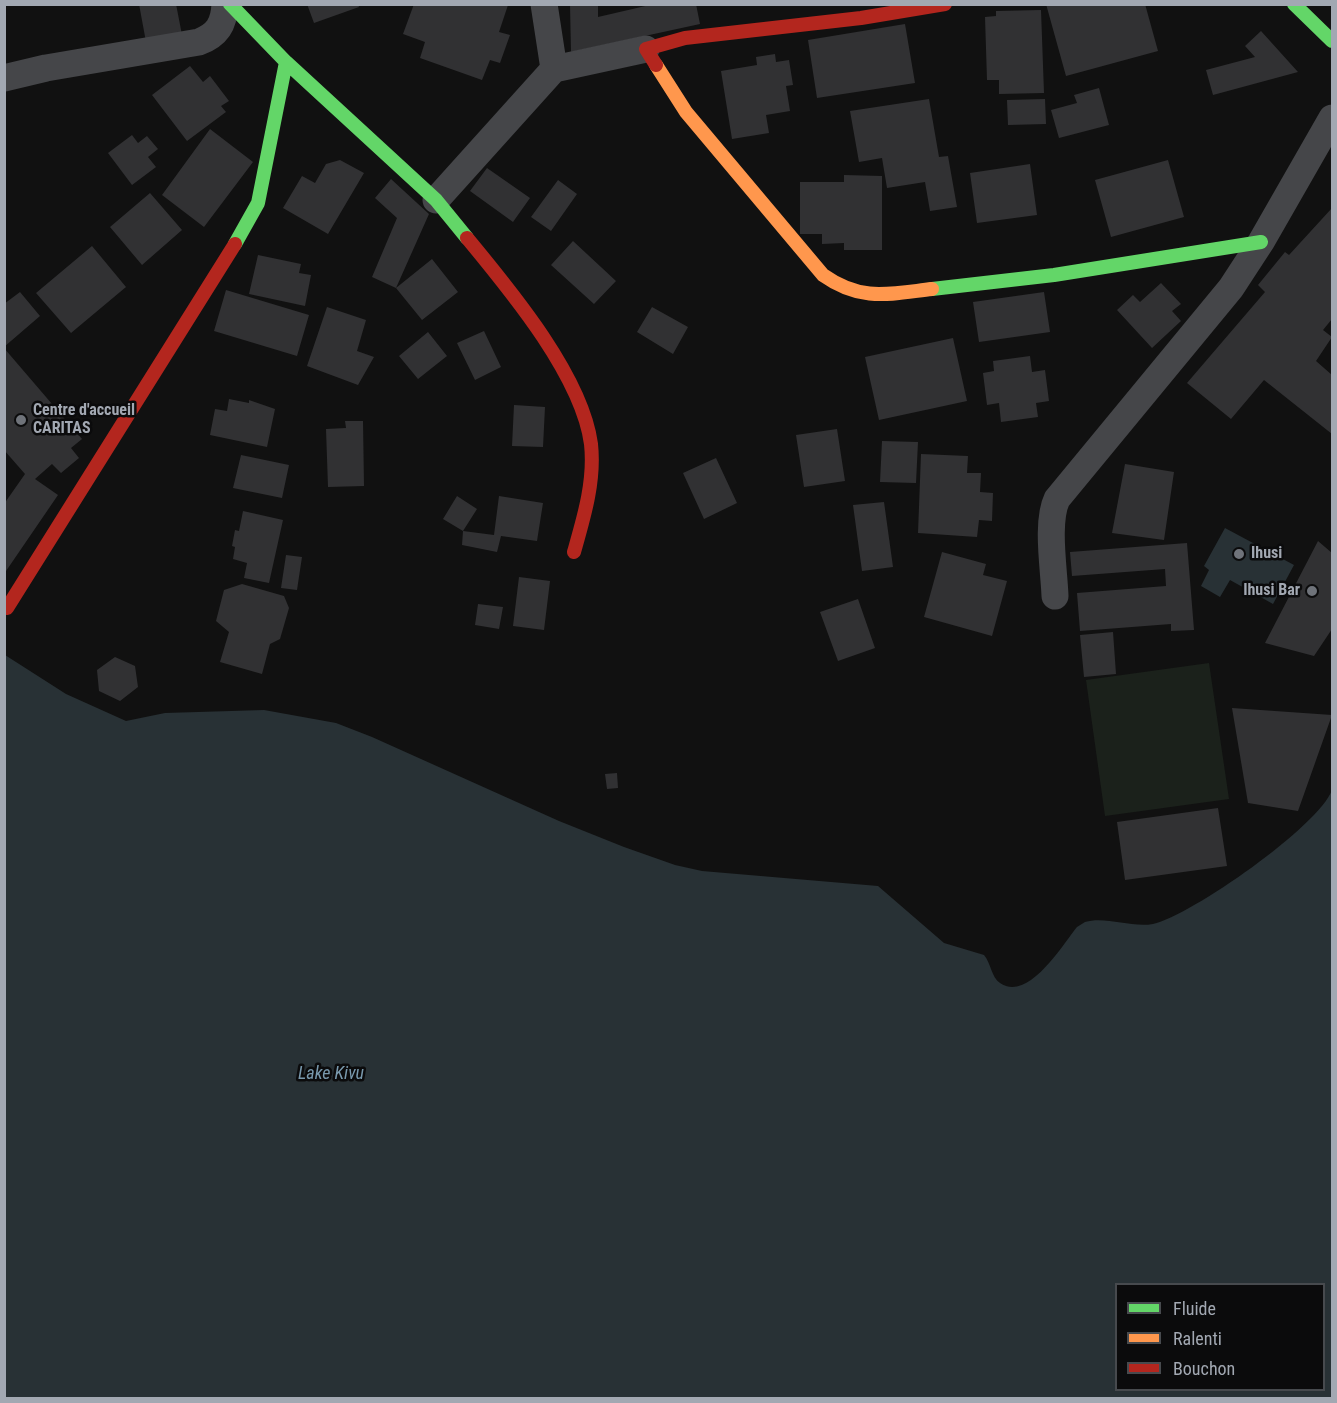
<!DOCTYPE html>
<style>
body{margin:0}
#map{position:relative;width:1337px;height:1403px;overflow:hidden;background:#111;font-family:"Roboto Condensed",sans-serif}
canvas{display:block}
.frame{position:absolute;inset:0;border:6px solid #a2a8b2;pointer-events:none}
.legend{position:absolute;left:1115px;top:1283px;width:210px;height:108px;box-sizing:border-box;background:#0b0b0c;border:2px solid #474a4e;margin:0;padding:8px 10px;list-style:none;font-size:18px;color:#a2a8b2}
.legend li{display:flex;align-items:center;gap:12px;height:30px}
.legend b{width:30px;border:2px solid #474a4e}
</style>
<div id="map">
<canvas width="1337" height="1403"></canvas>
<div class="frame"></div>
<ul class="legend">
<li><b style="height:8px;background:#63d668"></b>Fluide</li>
<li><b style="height:8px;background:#ff974d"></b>Ralenti</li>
<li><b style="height:8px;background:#b3261e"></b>Bouchon</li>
</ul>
</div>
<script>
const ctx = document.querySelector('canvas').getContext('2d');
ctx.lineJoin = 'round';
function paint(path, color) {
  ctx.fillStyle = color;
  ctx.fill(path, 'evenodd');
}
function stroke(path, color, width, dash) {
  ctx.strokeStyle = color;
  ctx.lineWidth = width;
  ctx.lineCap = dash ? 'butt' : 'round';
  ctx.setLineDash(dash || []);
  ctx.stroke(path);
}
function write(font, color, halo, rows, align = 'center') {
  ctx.font = font + ' "Roboto Condensed",sans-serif';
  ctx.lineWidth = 5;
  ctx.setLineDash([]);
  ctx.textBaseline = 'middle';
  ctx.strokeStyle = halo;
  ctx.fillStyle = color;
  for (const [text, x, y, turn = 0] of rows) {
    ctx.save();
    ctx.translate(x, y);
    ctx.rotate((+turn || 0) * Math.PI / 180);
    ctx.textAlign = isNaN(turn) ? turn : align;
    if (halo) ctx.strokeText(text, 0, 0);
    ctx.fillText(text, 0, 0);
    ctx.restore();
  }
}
const green = new Path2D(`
 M 1209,663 L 1229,799 L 1105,816 L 1086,680 Z`);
const water = new Path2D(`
 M 1225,528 L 1294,565 L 1273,604 L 1230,580 L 1220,597 L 1201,586 L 1209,570 L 1204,566 Z
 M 5,655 L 66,694 L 126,721 L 165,713 L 264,710 L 336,723 L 372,737 L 559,821 L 624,847 L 675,865 L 702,871 L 878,886 L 944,943 L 984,955 C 991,963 991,977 1000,983 C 1028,1003 1063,944 1077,927 L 1085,922 C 1106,916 1131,928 1153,924 C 1192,915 1319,826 1332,790 L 1332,1398 L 5,1398 ZM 1116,1284 L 1324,1284 L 1324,1390 L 1116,1390 Z`);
const building = new Path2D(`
 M 139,4 L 176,4 L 182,35 L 146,42 Z
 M 307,4 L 358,4 L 359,7 L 314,23 Z
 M 414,4 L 508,5 L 499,32 L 510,35 L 500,63 L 490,60 L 482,80 L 420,58 L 425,42 L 403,34 Z
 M 570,4 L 598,4 L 598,17 L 654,4 L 696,4 L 700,24 L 571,52 Z
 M 1046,4 L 1145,4 L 1158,51 L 1066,76 Z
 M 1041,10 L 1044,93 L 999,94 L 999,80 L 987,80 L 985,17 L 996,16 L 996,11 Z
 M 905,24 L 915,83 L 817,98 L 808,40 Z
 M 1261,31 L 1298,72 L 1213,95 L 1206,70 L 1255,57 L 1245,46 Z
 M 775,54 L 776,62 L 789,60 L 793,85 L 786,86 L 790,111 L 766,115 L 769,133 L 732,139 L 721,71 L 757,65 L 756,57 Z
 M 190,66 L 203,82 L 210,76 L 229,101 L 221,106 L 226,112 L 187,141 L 152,95 Z
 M 1099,88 L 1109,125 L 1059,138 L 1051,110 L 1077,103 L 1074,95 Z
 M 929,99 L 939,157 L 948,156 L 957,207 L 930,211 L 925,182 L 887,188 L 882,158 L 859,162 L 850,111 Z
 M 1045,99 L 1046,124 L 1008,125 L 1007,100 Z
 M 210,129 L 253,162 L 204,227 L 162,195 Z
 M 132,135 L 138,143 L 147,136 L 158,149 L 148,157 L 156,167 L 132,185 L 108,153 Z
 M 340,160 L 364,173 L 328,234 L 283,208 L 302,176 L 315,183 L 326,164 Z
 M 1168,160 L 1184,217 L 1111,237 L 1095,180 Z
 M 1030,164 L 1037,215 L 977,223 L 970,173 Z
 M 487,168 L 530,198 L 513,222 L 470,191 Z
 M 844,175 L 882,176 L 882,250 L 844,250 L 844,243 L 822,244 L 822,234 L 800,234 L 800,182 L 844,182 Z
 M 391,179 L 429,214 L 396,288 L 432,259 L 458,292 L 422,320 L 396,288 L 372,277 L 397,218 L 375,198 Z
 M 558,180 L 577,194 L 551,231 L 531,217 Z
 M 150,193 L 182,230 L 142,265 L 110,227 Z
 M 1332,208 L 1332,319 L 1323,330 L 1332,337 L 1316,361 L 1332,375 L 1332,434 L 1264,380 L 1231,419 L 1187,383 L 1265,292 L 1258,285 L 1285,252 L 1289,255 Z
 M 573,241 L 616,281 L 594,304 L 551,265 Z
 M 92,246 L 126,287 L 71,333 L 36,293 Z
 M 258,255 L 301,264 L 299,273 L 311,275 L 305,306 L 249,294 Z
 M 1161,283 L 1181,304 L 1172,311 L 1181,321 L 1152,348 L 1117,310 L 1133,295 L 1140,302 Z
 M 226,290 L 309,315 L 297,356 L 214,331 Z
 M 20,292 L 40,316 L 4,347 L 4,304 Z
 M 1044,292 L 1050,332 L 979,342 L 973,302 Z
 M 327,307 L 366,320 L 357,351 L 374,357 L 358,385 L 307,366 Z
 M 652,307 L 688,327 L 673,354 L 637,332 Z
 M 484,331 L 501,367 L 475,380 L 457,343 Z
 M 428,332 L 447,356 L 418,379 L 399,356 Z
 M 953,338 L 967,401 L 879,420 L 865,357 Z
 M 4,348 L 82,439 L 71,448 L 79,458 L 61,473 L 52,464 L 35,479 L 58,495 L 4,574 L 4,504 L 25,474 L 4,450 Z
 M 1030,356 L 1032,372 L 1045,370 L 1049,401 L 1036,403 L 1038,417 L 1001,422 L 999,403 L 987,405 L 983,373 L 994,371 L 993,361 Z
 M 229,399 L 249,403 L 249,400 L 275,409 L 267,447 L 210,435 L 215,409 L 227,411 Z
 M 514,405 L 545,407 L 543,447 L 512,446 Z
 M 345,421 L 363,421 L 364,486 L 328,487 L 326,429 L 346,428 Z
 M 837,429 L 845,481 L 804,487 L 796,435 Z
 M 882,441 L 918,442 L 916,483 L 880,482 Z
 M 921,454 L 968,456 L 967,473 L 981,473 L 980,492 L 993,493 L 992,521 L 979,520 L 977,537 L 918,533 Z
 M 241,455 L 289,465 L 282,498 L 233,488 Z
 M 716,458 L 737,503 L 704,519 L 683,473 Z
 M 1125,464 L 1174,472 L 1164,540 L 1112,533 Z
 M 457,496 L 477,509 L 463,531 L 443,519 Z
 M 499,496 L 543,503 L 537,541 L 501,536 L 497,552 L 462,545 L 463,531 L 494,535 Z
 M 884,502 L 893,567 L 862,571 L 853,505 Z
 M 243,511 L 283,520 L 269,583 L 244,578 L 247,563 L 233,559 L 235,547 L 232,546 L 235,530 L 239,531 Z
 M 1318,541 L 1332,553 L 1332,629 L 1314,656 L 1265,643 Z
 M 1187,543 L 1194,630 L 1171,631 L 1171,624 L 1080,631 L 1077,593 L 1166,586 L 1165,569 L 1072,576 L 1070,552 Z
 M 942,552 L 986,564 L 983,575 L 1007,581 L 992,636 L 924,617 Z
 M 286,555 L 302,557 L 297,590 L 281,588 Z
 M 519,577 L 550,581 L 544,630 L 513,626 Z
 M 242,584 L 284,596 L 289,608 L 280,639 L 270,644 L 262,674 L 220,662 L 229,632 L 216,621 L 224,590 Z
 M 858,599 L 875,648 L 838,661 L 820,612 Z
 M 478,604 L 503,607 L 499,629 L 475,625 Z
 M 1113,632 L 1116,674 L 1084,677 L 1080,635 Z
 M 115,657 L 135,666 L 138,687 L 120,701 L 99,691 L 97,670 Z
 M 1232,708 L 1332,715 L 1298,811 L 1248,803 Z
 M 617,773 L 618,788 L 607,789 L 605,774 Z
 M 1218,808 L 1227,866 L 1125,880 L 1117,822 Z`);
const street = new Path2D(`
 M 544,4 L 554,69 L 646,49
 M 4,78 L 46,68 L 199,42 C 217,35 224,25 225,4
 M 436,200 L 554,69
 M 1055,596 C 1054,569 1046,522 1057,499 L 1231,288 L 1261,242 L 1332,118`);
const fast = new Path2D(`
 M 230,4 L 286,62 L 258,203 L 235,244
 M 1294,4 L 1332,41
 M 286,62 L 436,200 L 467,238
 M 932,289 L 1054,275 L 1261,242`);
const slow = new Path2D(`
 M 656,65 L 686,112 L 823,275 C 861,302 889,294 932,289`);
const jam = new Path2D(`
 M 656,65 L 646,49 L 685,38 L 861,18 L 945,4
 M 467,238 C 510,290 582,376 591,444 C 595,481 584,517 574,552
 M 7,608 L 235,244`);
const markers = [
 [21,420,6,"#6f737a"],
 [1239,554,6,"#6f737a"],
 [1312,591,6,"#6f737a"]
];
const poiNames = [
 ["Centre d'accueil",33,411],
 ["CARITAS",33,429],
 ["Ihusi",1251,554],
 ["Ihusi Bar",1300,591,"right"]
];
const waterNames = [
 ["Lake Kivu",331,1074]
];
paint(green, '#1b211b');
paint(water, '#283135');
paint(building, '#313133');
stroke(street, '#454649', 27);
stroke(fast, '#63d668', 14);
stroke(slow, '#ff974d', 14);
stroke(jam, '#b3261e', 14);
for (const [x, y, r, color] of markers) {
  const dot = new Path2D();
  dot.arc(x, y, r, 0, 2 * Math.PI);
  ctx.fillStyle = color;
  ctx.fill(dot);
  stroke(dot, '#0b0b0c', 2);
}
write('bold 16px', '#a2a8b2', '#0b0b0c', poiNames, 'left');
write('italic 18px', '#7999ad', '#0b0b0c', waterNames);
</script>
